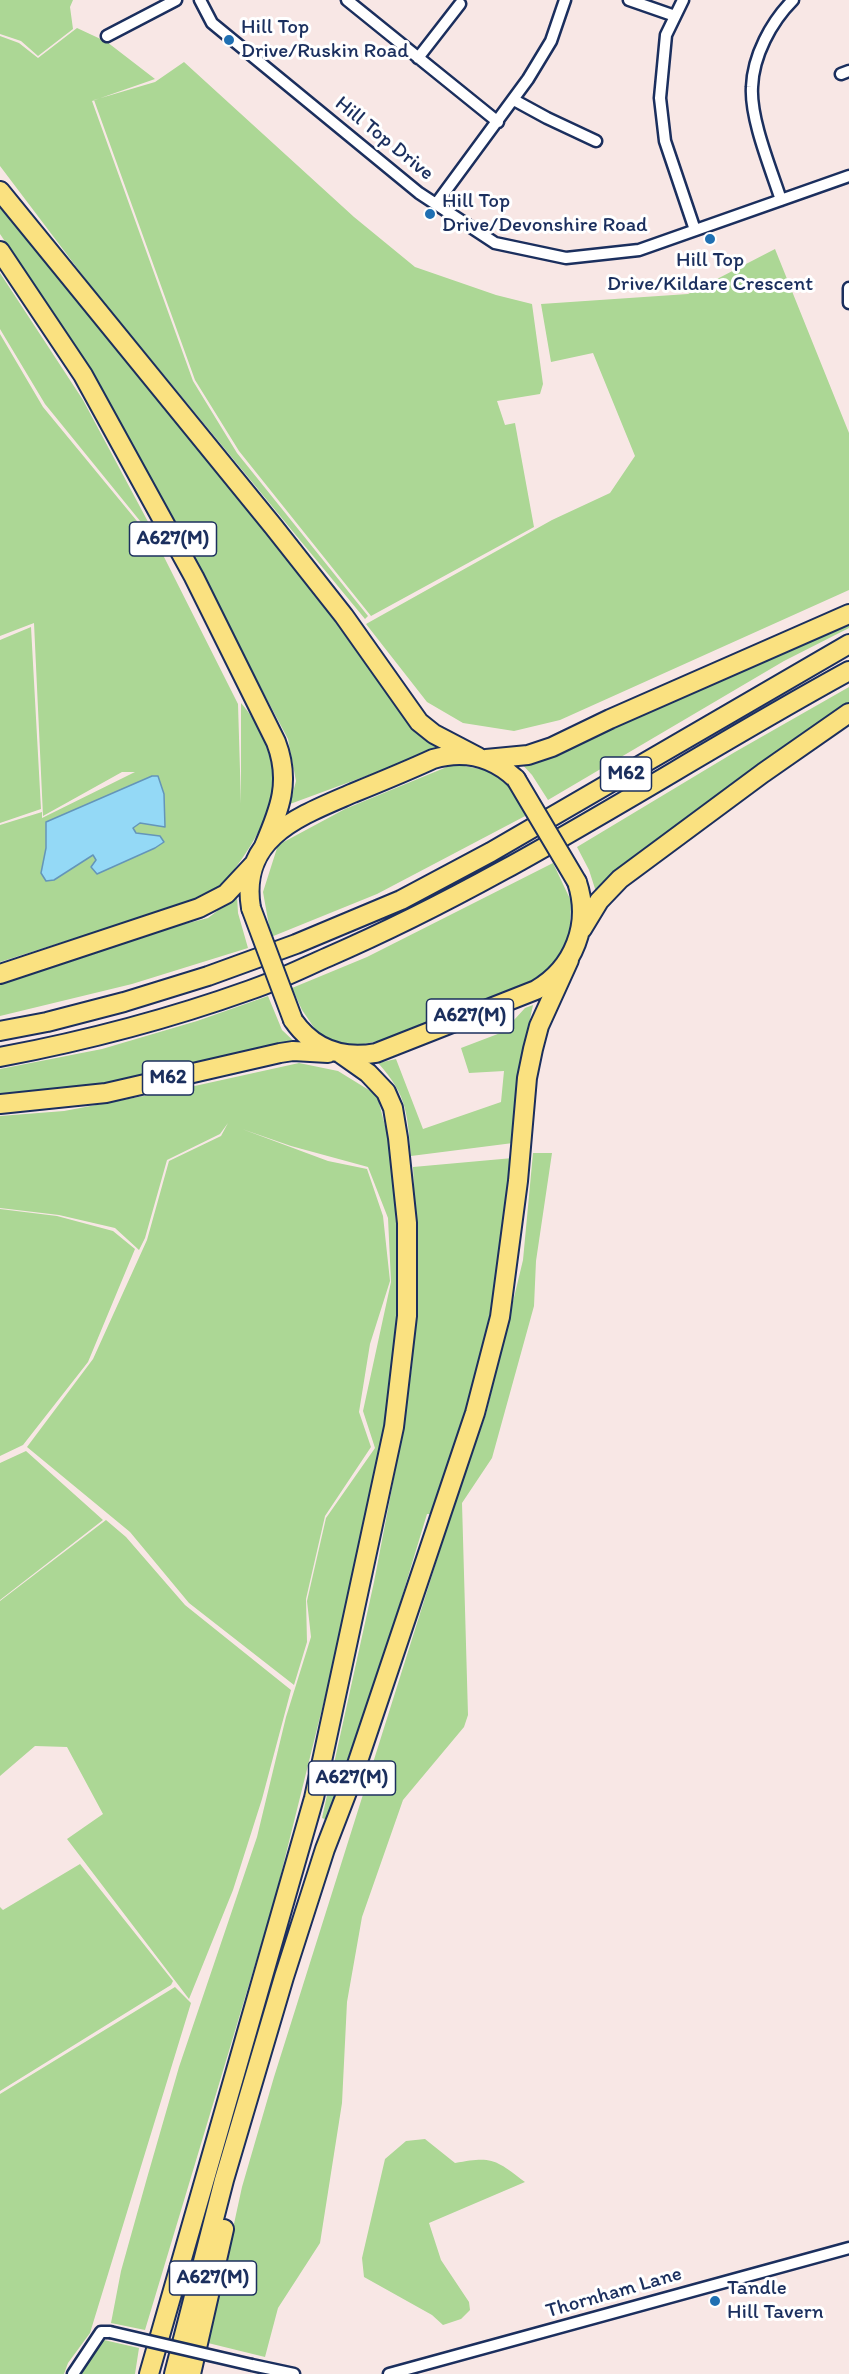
<!DOCTYPE html>
<style>
body{margin:0}
canvas{display:block;background:#f8e7e5}
</style>
<canvas width="849" height="2374"></canvas>
<script>
const ctx = document.querySelector('canvas').getContext('2d');
ctx.lineJoin = 'round';
function paint(path, color) {
  ctx.fillStyle = color;
  ctx.fill(path, 'evenodd');
}
function stroke(path, color, width, dash) {
  ctx.strokeStyle = color;
  ctx.lineWidth = width;
  ctx.lineCap = dash ? 'butt' : 'round';
  ctx.setLineDash(dash || []);
  ctx.stroke(path);
}
function write(font, color, halo, rows, align = 'center') {
  ctx.font = font + ' Itim,sans-serif';
  ctx.lineWidth = 6;
  ctx.setLineDash([]);
  ctx.textBaseline = 'middle';
  ctx.strokeStyle = halo;
  ctx.fillStyle = color;
  for (const [text, x, y, turn = 0] of rows) {
    ctx.save();
    ctx.translate(x, y);
    ctx.rotate((+turn || 0) * Math.PI / 180);
    ctx.textAlign = isNaN(turn) ? turn : align;
    if (halo) ctx.strokeText(text, 0, 0);
    ctx.fillText(text, 0, 0);
    ctx.restore();
  }
}
const green = new Path2D(`
 M 0,0 L 73,0 L 70,7 L 73,29 L 38,56 L 21,41 L 0,34 Z
 M 77,28 L 107,42 L 155,79 L 92,101 L 193,381 L 237,453 L 368,616 L 365,619 L 93,289 L 0,166 L 0,36 L 19,43 L 38,58 Z
 M 184,62 L 354,217 L 415,267 L 496,295 L 532,304 L 543,384 L 540,394 L 497,401 L 505,425 L 515,423 L 534,527 L 371,616 L 239,451 L 195,380 L 94,100 L 155,82 Z
 M 0,203 L 165,409 L 281,547 L 395,704 L 442,748 L 290,804 L 296,781 L 288,739 L 151,480 L 70,338 L 0,234 Z
 M 775,249 L 849,433 L 849,590 L 560,720 L 514,731 L 463,723 L 427,702 L 366,624 L 552,520 L 610,493 L 635,456 L 593,353 L 551,362 L 541,304 L 688,294 Z
 M 0,273 L 83,400 L 162,548 L 45,404 L 0,329 Z
 M 0,334 L 43,407 L 160,549 L 238,704 L 241,804 L 241,703 C 260,725 278,761 274,791 C 269,823 236,871 214,894 L 0,962 L 0,825 L 42,812 L 42,818 L 135,772 L 122,772 L 43,816 L 34,623 L 0,636 Z
 M 849,625 L 849,628 L 784,661 L 548,800 L 532,775 L 519,761 L 741,668 Z
 M 31,627 L 41,809 L 0,823 L 0,640 Z
 M 849,687 L 849,703 L 744,778 L 597,895 L 589,870 L 577,847 L 735,752 Z
 M 454,764 L 491,771 L 519,795 L 529,814 L 377,894 L 271,937 L 263,892 L 278,845 L 345,809 Z
 M 553,863 L 571,901 L 570,931 L 558,960 L 540,978 L 453,1015 L 378,1041 L 350,1047 L 319,1035 L 302,1010 L 292,988 L 367,957 Z
 M 237,896 L 238,913 L 248,948 L 132,984 L 0,1016 L 0,983 L 149,933 L 208,918 Z
 M 268,996 L 282,1030 L 298,1045 L 118,1085 L 0,1098 L 0,1069 L 102,1049 L 197,1021 Z
 M 533,1005 L 523,1052 L 513,1143 L 411,1156 C 407,1114 408,1096 378,1063 L 396,1059 L 423,1129 L 501,1102 L 504,1071 L 469,1073 L 461,1048 L 503,1032 L 525,1008 Z
 M 299,1063 L 338,1071 L 377,1095 L 389,1141 L 399,1256 L 396,1334 L 382,1440 L 362,1548 L 275,1898 L 145,2330 L 111,2323 L 121,2271 L 147,2178 L 179,2067 L 257,1837 L 286,1717 L 311,1637 L 307,1601 L 326,1518 L 375,1448 L 363,1411 L 391,1282 L 388,1218 L 368,1167 L 291,1146 L 242,1129 L 328,1161 L 367,1169 L 383,1216 L 390,1281 L 370,1344 L 359,1412 L 371,1447 L 325,1516 L 306,1599 L 307,1642 L 294,1685 L 189,1603 L 130,1532 L 27,1447 L 93,1359 L 147,1240 L 169,1161 L 221,1136 L 228,1123 L 220,1134 L 167,1160 L 145,1238 L 139,1250 L 115,1228 L 59,1215 L 0,1208 L 0,1116 L 64,1111 L 181,1089 Z
 M 533,1153 L 552,1153 L 536,1261 L 534,1306 L 492,1458 L 462,1503 L 468,1715 L 464,1727 L 403,1800 L 362,1917 L 347,2002 L 342,2103 L 320,2243 L 278,2308 L 265,2357 L 208,2343 L 242,2187 L 274,2077 L 452,1512 L 486,1414 L 523,1260 Z
 M 513,1158 L 500,1276 L 475,1385 L 434,1514 L 427,1514 L 397,1613 L 327,1820 L 322,1818 L 374,1582 L 400,1446 L 412,1367 L 418,1276 L 413,1167 Z
 M 0,1209 L 57,1216 L 113,1231 L 135,1249 L 88,1362 L 23,1445 L 0,1456 Z
 M 26,1451 L 103,1520 L 0,1600 L 0,1463 Z
 M 106,1520 L 126,1537 L 185,1605 L 291,1690 L 262,1799 L 233,1890 L 189,1999 L 67,1839 L 103,1814 L 67,1747 L 35,1746 L 0,1776 L 0,1601 Z
 M 80,1864 L 173,1981 L 171,1985 L 0,2091 L 0,1907 L 3,1910 Z
 M 175,1987 L 191,2003 L 90,2333 L 68,2363 L 64,2374 L 0,2374 L 0,2094 Z
 M 425,2139 L 455,2163 C 492,2156 495,2159 525,2182 L 429,2223 L 441,2260 L 469,2302 L 470,2310 L 461,2319 L 443,2325 L 432,2315 L 364,2277 L 362,2258 L 385,2159 L 406,2141 Z
 M 104,2340 L 139,2348 L 135,2374 L 79,2374 L 92,2351 Z`);
const water = new Path2D(`
 M 152,776 L 158,776 L 164,794 L 165,827 L 140,823 L 133,828 L 136,833 L 160,836 L 164,842 L 155,848 L 97,874 L 91,867 L 96,860 L 93,855 L 54,880 L 46,881 L 41,873 L 46,848 L 46,822 Z`);
const street = new Path2D(`
 M 200,0 L 212,23 L 419,193 L 495,243 L 566,258 L 639,250 L 849,176
 M 347,0 L 498,122
 M 629,0 L 675,16
 M 683,0 L 666,35 L 660,98 L 665,141 L 695,230
 M 107,36 L 176,0
 M 418,58 L 460,4
 M 841,74 L 849,71
 M 514,100 L 547,118 L 596,141
 M 781,200 C 771,169 750,119 752,87 C 753,56 771,22 793,0
 M 436,204 L 528,79 L 551,41 L 565,0
 M 849,288 L 849,303
 M 252,2365 L 294,2374
 M 73,2374 L 101,2332 L 110,2332
 M 389,2374 L 849,2248`);
const highway = new Path2D(`
 M 0,191 L 273,526 L 344,616 L 419,722 L 434,734 L 478,757
 M 0,251 L 83,375 L 194,577 L 276,742 C 291,781 280,809 264,846
 M 486,759 L 528,755 L 552,747 L 610,719 L 849,614
 M 251,908 C 239,837 300,816 353,793 C 380,782 407,771 433,759 C 464,750 493,757 516,779
 M 582,929 L 599,901 L 620,879 L 763,773 L 849,713
 M 0,974 L 199,908 L 226,894 L 253,865
 M 293,1020 C 313,1049 342,1059 376,1053 L 536,990 C 574,968 591,924 577,882
 M 0,1031 L 47,1022 L 124,1002 L 208,976 L 296,944 L 401,900 L 491,852 L 849,644
 M 0,1057 C 85,1041 169,1019 250,990 C 277,981 303,968 328,957 C 511,878 675,766 849,671
 M 0,1104 L 106,1093 L 280,1053 L 293,1051 L 328,1053
 M 149,2374 L 314,1798 L 394,1427 L 407,1316 L 407,1223 L 398,1138 L 393,1108 L 386,1092 L 368,1073 L 341,1054
 M 174,2374 L 224,2180 L 284,1977 L 325,1849 L 352,1779 L 475,1413 L 500,1317 L 518,1181 L 527,1078 L 533,1049 L 539,1026 L 569,960
 M 191,2374 L 224,2229`);
const streetBridge = new Path2D(`
 M 110,2332 L 252,2365`);
const highwayBridge = new Path2D(`
 M 516,779 L 577,882
 M 251,908 L 293,1020`);
const markers = [
 [229,40,6,"#1f6fb2"],
 [430,214,6,"#1f6fb2"],
 [710,239,6,"#1f6fb2"],
 [715,2301,6,"#1f6fb2"]
];
const shields = [
 [173,539,87],
 [626,774,51],
 [470,1016,87],
 [168,1078,51],
 [352,1778,87],
 [213,2278,87]
];
const shieldNames = [
 ["A627(M)",173,539],
 ["M62",626,774],
 ["A627(M)",470,1016],
 ["M62",168,1078],
 ["A627(M)",352,1778],
 ["A627(M)",213,2278]
];
const poiNames = [
 ["Hill Top",241,28],
 ["Drive/Ruskin Road",241,52],
 ["Hill Top",442,202],
 ["Drive/Devonshire Road",442,226],
 ["Hill Top",710,261,"center"],
 ["Drive/Kildare Crescent",710,285,"center"],
 ["Tandle",727,2289],
 ["Hill Tavern",727,2313]
];
const streetNames = [
 ["Hill Top Drive",384,139,39],
 ["Thornham Lane",614,2293,-16]
];
paint(green, '#acd795');
paint(water, '#94d9f6');
stroke(water, '#6495b9', 1.5);
stroke(street, '#1b2f5e', 15);
stroke(highway, '#1b2f5e', 22);
stroke(street, '#fff', 10);
stroke(highway, '#fae180', 18);
stroke(streetBridge, '#1b2f5e', 15, []);
stroke(highwayBridge, '#1b2f5e', 22, []);
stroke(streetBridge, '#fff', 10);
stroke(highwayBridge, '#fae180', 18);
for (const [x, y, r, color] of markers) {
  const dot = new Path2D();
  dot.arc(x, y, r, 0, 2 * Math.PI);
  ctx.fillStyle = color;
  ctx.fill(dot);
  stroke(dot, '#fff', 2);
}
for (const [x, y, w] of shields) {
  const box = new Path2D();
  box.roundRect(x - w / 2, y - 17, w, 34, 4.5);
  ctx.fillStyle = '#fff';
  ctx.fill(box);
  stroke(box, '#1b2f5e', 1.5);
}
write('bold 20px', '#1b2f5e', null, shieldNames);
write('21px', '#1b2f5e', '#fff', poiNames, 'left');
write('21px', '#1b2f5e', '#fff', streetNames);
</script>
